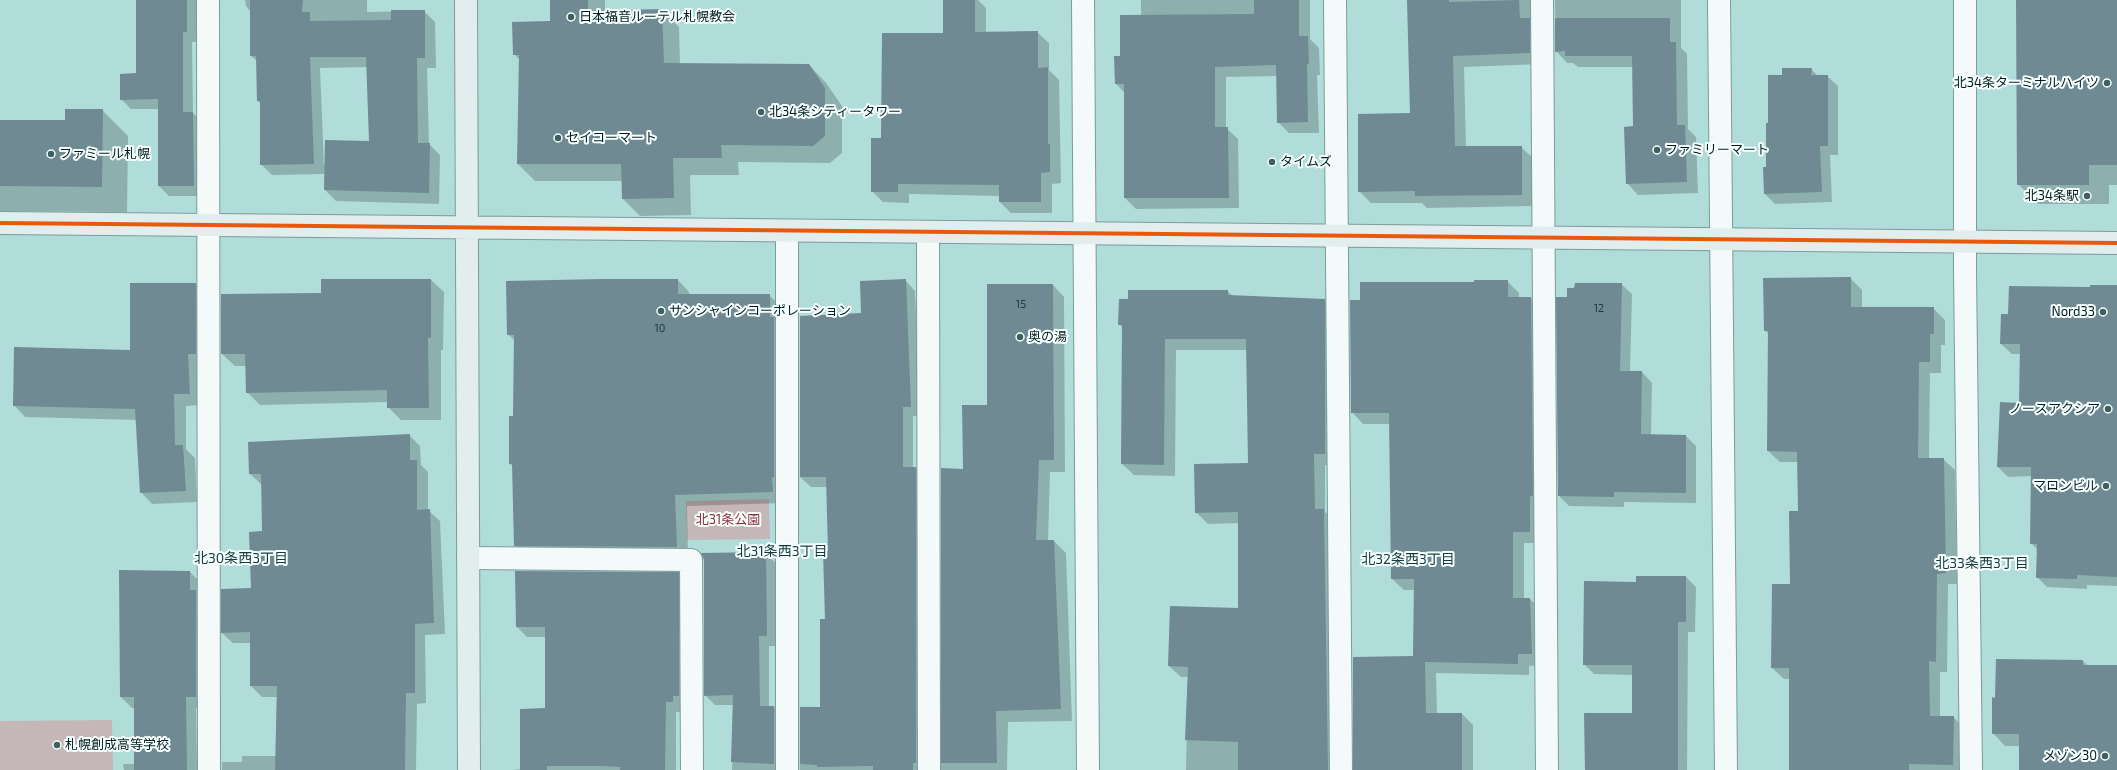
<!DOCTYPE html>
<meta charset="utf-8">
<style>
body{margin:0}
canvas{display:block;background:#b0dcda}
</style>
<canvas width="2117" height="770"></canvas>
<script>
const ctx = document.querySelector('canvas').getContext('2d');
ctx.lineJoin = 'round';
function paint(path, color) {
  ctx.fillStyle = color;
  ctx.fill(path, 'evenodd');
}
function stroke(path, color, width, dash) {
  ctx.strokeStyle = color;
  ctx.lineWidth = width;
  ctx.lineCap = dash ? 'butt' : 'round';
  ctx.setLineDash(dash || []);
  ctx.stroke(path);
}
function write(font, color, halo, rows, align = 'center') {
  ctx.font = font + ' "Exo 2","Noto Sans JP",sans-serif';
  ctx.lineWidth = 4;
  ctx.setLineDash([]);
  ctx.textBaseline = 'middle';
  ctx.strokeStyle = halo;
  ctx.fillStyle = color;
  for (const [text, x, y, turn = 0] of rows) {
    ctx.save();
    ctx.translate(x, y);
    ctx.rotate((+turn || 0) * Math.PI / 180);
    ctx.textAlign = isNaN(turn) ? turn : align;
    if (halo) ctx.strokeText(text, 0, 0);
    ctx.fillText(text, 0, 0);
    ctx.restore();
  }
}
const green = new Path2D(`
 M 769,499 L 770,539 L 687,540 L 686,501 Z
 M 112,720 L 113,770 L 0,770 L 0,721 Z`);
const shadow = new Path2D(`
 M 137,0 L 197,0 L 197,42 L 192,42 L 193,113 L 203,123 L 204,196 L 169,196 L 159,186 L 159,109 L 131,109 L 121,99 L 137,74 Z
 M 245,0 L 367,0 L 367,12 L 424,11 L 435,22 L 436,68 L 427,68 L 429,144 L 440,155 L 439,204 L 336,201 L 325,190 L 325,174 L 272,175 L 261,164 L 261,104 L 258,101 L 257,61 L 251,56 L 251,12 L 246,6 ZM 368,67 L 370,142 L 324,165 L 320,68 Z
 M 551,0 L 605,0 L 605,12 L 662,10 L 679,27 L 680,64 L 809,65 L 826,83 L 842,106 L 842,153 L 830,163 L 738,162 L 739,175 L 690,175 L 691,215 L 640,216 L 623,199 L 622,181 L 535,181 L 518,164 L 520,60 L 514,54 L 551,22 Z
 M 944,0 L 978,0 L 986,8 L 986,33 L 1037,32 L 1049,43 L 1049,70 L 1059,80 L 1061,183 L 1052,184 L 1052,213 L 1011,213 L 1000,202 L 1000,196 L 909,194 L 909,203 L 883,202 L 872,191 L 882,139 L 944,34 Z
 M 1141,0 L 1310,0 L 1310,39 L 1319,48 L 1320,75 L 1317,75 L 1319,133 L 1289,133 L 1278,122 L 1277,76 L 1226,77 L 1226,128 L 1238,139 L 1239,208 L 1136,209 L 1125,198 L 1125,93 L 1116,84 L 1121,57 L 1141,16 Z
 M 1408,0 L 1550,0 L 1541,64 L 1464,67 L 1466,147 L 1521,147 L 1533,158 L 1533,206 L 1427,208 L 1422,203 L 1371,203 L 1359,191 L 1411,114 Z
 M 1555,0 L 1681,0 L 1681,48 L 1687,54 L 1688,129 L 1696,137 L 1698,193 L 1638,195 L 1627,183 L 1634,127 L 1634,67 L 1578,67 L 1573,63 L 1567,63 L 1556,51 Z
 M 2017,0 L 2117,0 L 2117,185 L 2109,185 L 2109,204 L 2038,204 L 2018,184 Z
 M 1811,69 L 1818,76 L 1827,76 L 1838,86 L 1838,155 L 1830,155 L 1832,202 L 1775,204 L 1765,194 L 1769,124 L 1783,76 Z
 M 102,110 L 128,136 L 127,212 L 0,211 L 0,121 L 66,121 Z
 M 1850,278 L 1862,290 L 1862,308 L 1933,308 L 1945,320 L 1945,345 L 1941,345 L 1941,373 L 1930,373 L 1929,459 L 1943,459 L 1955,470 L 1957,584 L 1948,584 L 1947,672 L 1940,672 L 1940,717 L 1953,717 L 1965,728 L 1964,770 L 1790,770 L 1790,679 L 1784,679 L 1772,668 L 1791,585 L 1799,512 L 1798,462 L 1780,462 L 1768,451 L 1769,335 L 1765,330 Z
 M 431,280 L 444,292 L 443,350 L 441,350 L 441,420 L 401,420 L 388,407 L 388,402 L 260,405 L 247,392 L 246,366 L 235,366 L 222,354 L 322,294 Z
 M 678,280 L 689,292 L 689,295 L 769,295 L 781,307 L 784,503 L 687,506 L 688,558 L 527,557 L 515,545 L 513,466 L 510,464 L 514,417 L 515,341 L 508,334 Z
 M 905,280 L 915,291 L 921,416 L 913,416 L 913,468 L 916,468 L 926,479 L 926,770 L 800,770 L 800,708 L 821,708 L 829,552 L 827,487 L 811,487 L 800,477 L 862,314 Z
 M 1507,281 L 1519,293 L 1519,298 L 1531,298 L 1542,310 L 1541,543 L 1524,543 L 1524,599 L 1530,599 L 1541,610 L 1543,665 L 1529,666 L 1529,675 L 1436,673 L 1437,714 L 1462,714 L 1473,725 L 1473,770 L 1354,770 L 1414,657 L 1415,590 L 1404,590 L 1392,579 L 1390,424 L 1363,424 L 1352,412 L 1361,301 L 1475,283 Z
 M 195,284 L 207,296 L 201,405 L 186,406 L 186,449 L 195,458 L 197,502 L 152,504 L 141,492 L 137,420 L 25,417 L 14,405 L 131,351 Z
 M 1621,284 L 1632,294 L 1630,372 L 1642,372 L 1652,383 L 1651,435 L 1686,436 L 1696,446 L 1696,503 L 1624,502 L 1624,507 L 1569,506 L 1559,496 L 1568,298 Z
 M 1053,285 L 1064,297 L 1065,472 L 1050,472 L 1048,541 L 1054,541 L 1066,553 L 1072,721 L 1008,722 L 1007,770 L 941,770 L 942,469 L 964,470 L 988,406 Z
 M 2117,287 L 2117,586 L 2087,585 L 2087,589 L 2047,587 L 2037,577 L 2038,550 L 2031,543 L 2032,476 L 2008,477 L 1998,467 L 2020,404 L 2021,354 L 2012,354 L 2001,344 L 2009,315 Z
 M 1227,291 L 1233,296 L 1324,300 L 1336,312 L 1336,465 L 1325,465 L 1325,512 L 1335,521 L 1339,770 L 1186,770 L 1188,677 L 1181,677 L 1169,666 L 1239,609 L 1239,523 L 1208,524 L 1196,512 L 1249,464 L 1247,350 L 1176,350 L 1175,476 L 1134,475 L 1122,464 L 1123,328 L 1119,324 L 1129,300 Z
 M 409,435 L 420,446 L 421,465 L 428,472 L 428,510 L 440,521 L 445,634 L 425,635 L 426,703 L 417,704 L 416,770 L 222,770 L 222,762 L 242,762 L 242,756 L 276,756 L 277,697 L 262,697 L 251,686 L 251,643 L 233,643 L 222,633 L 252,589 L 263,532 L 262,485 L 250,474 Z
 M 765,553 L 776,563 L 777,646 L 769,646 L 769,707 L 774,707 L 784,717 L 785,770 L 732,770 L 734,705 L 715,705 L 705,695 Z
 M 120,572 L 190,572 L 201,583 L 207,708 L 196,708 L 197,764 L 203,770 L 124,770 L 123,764 L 135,764 L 135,708 L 132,708 L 121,697 Z
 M 678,573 L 688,584 L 682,712 L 676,712 L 676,770 L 512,770 L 521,769 L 546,709 L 546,637 L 527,637 L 517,627 Z
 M 1686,577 L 1696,587 L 1695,632 L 1688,632 L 1687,770 L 1586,770 L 1633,714 L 1633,675 L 1594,674 L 1584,664 L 1637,583 Z
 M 2083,661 L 2088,666 L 2117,666 L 2117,770 L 2020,770 L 2020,746 L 2005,746 L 1993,733 L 1996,699 Z`);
const building = new Path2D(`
 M 136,0 L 187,0 L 187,32 L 183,32 L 183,112 L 193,112 L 194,186 L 158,186 L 158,99 L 120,100 L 120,74 L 136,73 Z
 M 250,0 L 303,0 L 302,12 L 310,12 L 310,21 L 391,20 L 391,10 L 425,10 L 425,58 L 417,58 L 418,143 L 430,143 L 429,193 L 324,190 L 325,140 L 369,141 L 366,57 L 310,57 L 314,164 L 260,165 L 260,101 L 257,101 L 256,56 L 250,56 Z
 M 550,0 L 588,0 L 588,11 L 662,9 L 664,63 L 809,64 L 825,88 L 825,136 L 813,146 L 721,145 L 722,158 L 673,158 L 674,198 L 622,199 L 621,164 L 517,164 L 519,55 L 513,55 L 512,22 L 550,21 Z
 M 943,0 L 975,0 L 975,32 L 1038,31 L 1038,68 L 1048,67 L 1048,144 L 1050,144 L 1050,172 L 1041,173 L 1041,202 L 999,202 L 999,185 L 898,184 L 898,192 L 871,192 L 871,138 L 881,138 L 882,33 L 943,33 Z
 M 1254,0 L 1299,0 L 1299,36 L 1308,36 L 1309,64 L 1307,64 L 1308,122 L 1277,123 L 1276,65 L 1215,67 L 1215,127 L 1228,127 L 1229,198 L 1124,198 L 1124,84 L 1115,84 L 1114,56 L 1120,56 L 1120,15 L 1254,14 Z
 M 1407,0 L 1449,0 L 1449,2 L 1519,0 L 1520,18 L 1530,18 L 1530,53 L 1453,56 L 1455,146 L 1522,146 L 1522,195 L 1415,196 L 1415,191 L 1358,192 L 1358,114 L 1410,113 Z
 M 2016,0 L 2117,0 L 2117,165 L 2089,165 L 2089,185 L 2017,185 Z
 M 1555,18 L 1670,18 L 1670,42 L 1676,42 L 1677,125 L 1685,125 L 1687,182 L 1626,184 L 1624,127 L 1633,126 L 1632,56 L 1565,56 L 1565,51 L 1555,52 Z
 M 1782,68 L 1812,68 L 1811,75 L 1828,75 L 1828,146 L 1820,146 L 1822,192 L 1764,194 L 1763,167 L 1766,167 L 1766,123 L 1768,123 L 1768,75 L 1782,75 Z
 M 65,109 L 103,109 L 102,187 L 0,186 L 0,120 L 65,120 Z
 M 1851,277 L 1851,307 L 1934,307 L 1934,334 L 1930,334 L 1930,362 L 1919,362 L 1918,458 L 1944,458 L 1946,573 L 1937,574 L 1936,662 L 1929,661 L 1930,716 L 1954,716 L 1953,765 L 1909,764 L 1909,770 L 1789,770 L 1789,668 L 1771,668 L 1772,584 L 1790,584 L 1789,511 L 1798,511 L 1797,452 L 1767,451 L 1768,331 L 1764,331 L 1763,278 Z
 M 321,279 L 431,279 L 431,338 L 428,338 L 429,408 L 387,408 L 387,390 L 246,393 L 245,354 L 221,354 L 221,294 L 321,293 Z
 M 602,279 L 678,279 L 678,294 L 770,294 L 770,317 L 774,317 L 774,477 L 772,477 L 773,492 L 675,495 L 677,547 L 514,546 L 512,464 L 509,464 L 509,416 L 513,416 L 514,335 L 507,335 L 506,281 Z
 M 906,279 L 911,407 L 903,407 L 903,467 L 916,467 L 916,763 L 913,763 L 913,770 L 873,770 L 873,766 L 817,767 L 817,765 L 800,764 L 800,707 L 820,707 L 820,619 L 825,619 L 823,551 L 828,551 L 826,477 L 800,477 L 800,316 L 861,313 L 860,281 Z
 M 1474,280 L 1508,280 L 1508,297 L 1531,297 L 1533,496 L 1530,496 L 1530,532 L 1513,532 L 1513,598 L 1530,598 L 1532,654 L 1518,654 L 1518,664 L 1425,662 L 1426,713 L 1462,713 L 1462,770 L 1353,770 L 1353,657 L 1413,656 L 1414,579 L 1391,579 L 1389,413 L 1351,413 L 1350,300 L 1360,300 L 1360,282 L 1474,282 Z
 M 130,283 L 196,283 L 196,354 L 188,354 L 190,394 L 174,394 L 175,445 L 183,445 L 186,491 L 140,493 L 135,409 L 13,406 L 14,347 L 130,350 Z
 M 1575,283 L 1622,283 L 1620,371 L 1642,371 L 1641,434 L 1686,435 L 1686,493 L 1614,492 L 1614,497 L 1558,496 L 1556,297 L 1567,297 L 1567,288 L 1574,288 Z
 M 987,284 L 1053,284 L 1054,460 L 1039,460 L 1036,540 L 1054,540 L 1061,709 L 996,711 L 997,763 L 941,763 L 941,468 L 963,469 L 962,405 L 987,405 Z
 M 2090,285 L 2117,285 L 2117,577 L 2077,575 L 2077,579 L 2036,578 L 2037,544 L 2030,544 L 2031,467 L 1997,467 L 2000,402 L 2019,403 L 2020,344 L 2000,344 L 2001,314 L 2008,314 L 2009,286 L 2090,287 Z
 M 1128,290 L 1228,290 L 1228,295 L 1325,299 L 1325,454 L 1314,454 L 1315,509 L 1324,509 L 1328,770 L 1238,770 L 1238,742 L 1185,740 L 1188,667 L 1168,666 L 1170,606 L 1238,608 L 1238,512 L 1195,513 L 1194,464 L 1248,463 L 1246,339 L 1165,339 L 1164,465 L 1121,464 L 1122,325 L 1118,325 L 1119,299 L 1128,299 Z
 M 410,434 L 410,460 L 417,460 L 417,510 L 430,509 L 434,623 L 415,624 L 415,693 L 406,693 L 405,770 L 275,770 L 277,686 L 250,686 L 250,632 L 221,633 L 221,589 L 251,588 L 249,532 L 262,531 L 261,474 L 249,474 L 248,442 Z
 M 766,552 L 767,636 L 759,636 L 760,706 L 774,706 L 774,764 L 731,762 L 733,695 L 704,696 L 704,560 L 701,553 Z
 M 119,570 L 190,571 L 190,590 L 196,590 L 196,697 L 186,697 L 187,770 L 134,770 L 134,697 L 120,697 Z
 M 515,571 L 679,572 L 679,696 L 673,696 L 673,702 L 666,702 L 665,770 L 620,770 L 620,767 L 601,766 L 547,766 L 547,770 L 520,770 L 520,709 L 545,708 L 545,627 L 516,627 Z
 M 1636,576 L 1686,576 L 1686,622 L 1678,622 L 1678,770 L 1585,770 L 1584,713 L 1632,713 L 1632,665 L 1583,665 L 1584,581 L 1636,582 Z
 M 1996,659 L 2083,660 L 2083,665 L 2117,665 L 2117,770 L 2019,770 L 2019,734 L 1992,734 L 1992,697 L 1995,698 Z`);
const street = new Path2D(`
 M 208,0 L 209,770
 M 1083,0 L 1088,770
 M 1335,0 L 1341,770
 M 1542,0 L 1547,770
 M 1719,0 L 1726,770
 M 1965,0 L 1965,272 L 1971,770
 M 928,232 L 929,770
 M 468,558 L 691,560 L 692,770
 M 787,770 L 787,231`);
const secondary = new Path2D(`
 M 466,0 L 469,770
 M 0,223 L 2117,243`);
const cycleway = new Path2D(`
 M 0,223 L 2117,243`);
const markers = [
 [571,17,4,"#3e6060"],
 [2107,83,4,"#3e6060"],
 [761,112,4,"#3e6060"],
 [558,138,4,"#3e6060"],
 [1657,150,4,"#3e6060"],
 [51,154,4,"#3e6060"],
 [1272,162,4,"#3e6060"],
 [2087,196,4,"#3e6060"],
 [661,311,4,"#3e6060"],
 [2103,312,4,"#3e6060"],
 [1020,337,4,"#3e6060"],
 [2108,409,4,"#3e6060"],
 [2106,486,4,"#3e6060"],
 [57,745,4,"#3e6060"],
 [2105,756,4,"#3e6060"]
];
const numberNames = [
 ["15",1021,304],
 ["12",1599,308],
 ["10",660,328]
];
const poiNames = [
 ["日本福音ルーテル札幌教会",579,17],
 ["北34条ターミナルハイツ",2099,83,"right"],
 ["北34条シティータワー",769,112],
 ["セイコーマート",566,138],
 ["ファミリーマート",1665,150],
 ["ファミール札幌",59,154],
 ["タイムズ",1280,162],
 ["北34条駅",2079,196,"right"],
 ["サンシャインコーポレーション",669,311],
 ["Nord33",2095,312,"right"],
 ["奥の湯",1028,337],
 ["ノースアクシア",2100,409,"right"],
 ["マロンビル",2098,486,"right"],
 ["札幌創成高等学校",65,745],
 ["メゾン30",2097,756,"right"]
];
const parkNames = [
 ["北31条公園",728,520]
];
const neighbourhoodNames = [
 ["北31条西3丁目",782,551],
 ["北30条西3丁目",241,558],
 ["北32条西3丁目",1408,559],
 ["北33条西3丁目",1982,563]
];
paint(green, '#c5b7b8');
paint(shadow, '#0003');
paint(building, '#6f8a92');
stroke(street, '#7a9d9b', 24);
stroke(secondary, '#7a9d9b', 24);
stroke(street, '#f3faf9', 22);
stroke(secondary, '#e2eded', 22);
stroke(cycleway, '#e8590c', 4);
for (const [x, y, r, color] of markers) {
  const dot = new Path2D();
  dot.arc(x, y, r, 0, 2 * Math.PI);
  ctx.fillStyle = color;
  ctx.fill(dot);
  stroke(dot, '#f8ffff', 1.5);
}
write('11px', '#1c393b', null, numberNames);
write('13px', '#001e1e', '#f8ffff', poiNames, 'left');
write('13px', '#8a2e3d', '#f8ffff', parkNames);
write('14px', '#133c3c', '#f8ffff', neighbourhoodNames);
</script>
